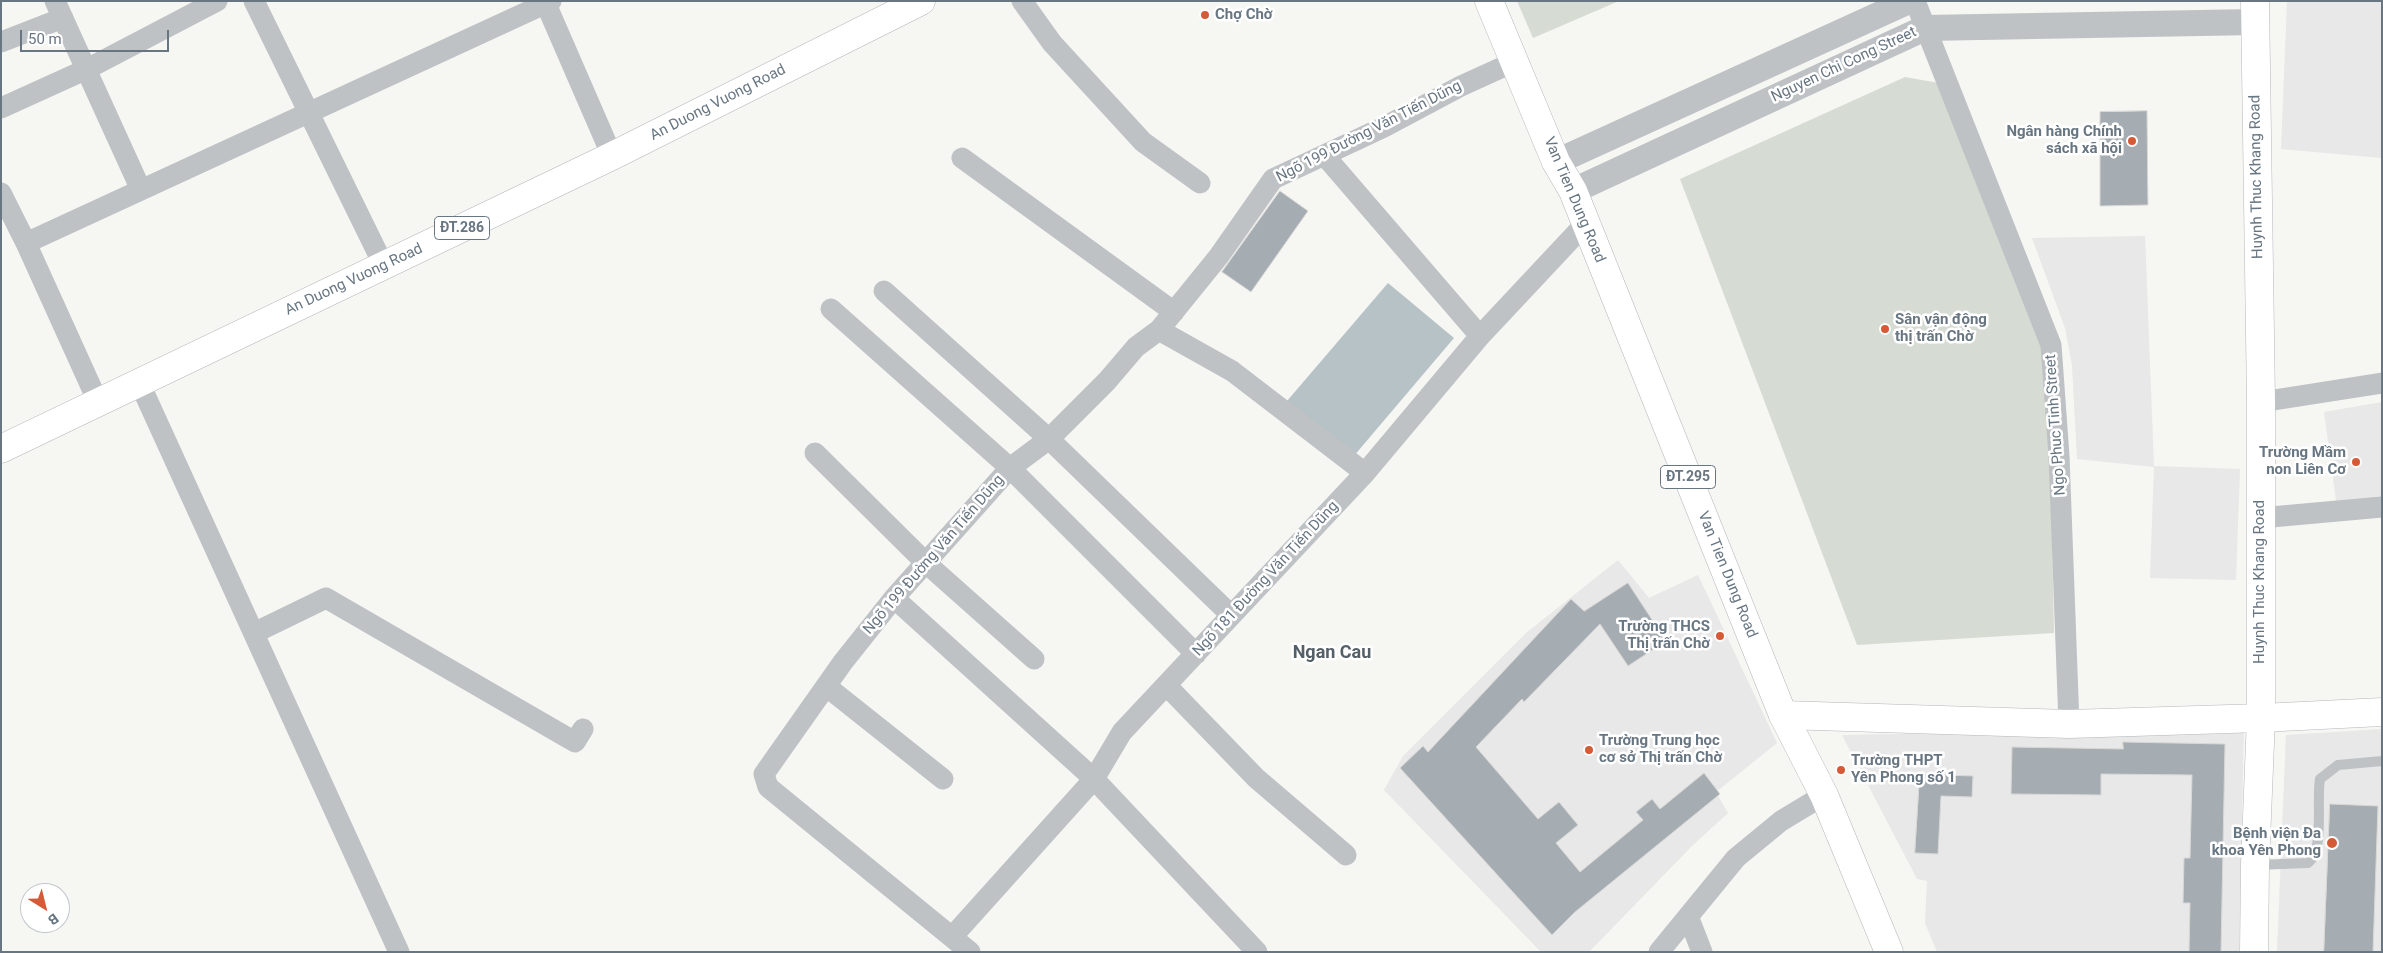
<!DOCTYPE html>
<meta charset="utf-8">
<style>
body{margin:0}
#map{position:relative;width:2383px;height:953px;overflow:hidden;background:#f6f6f3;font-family:Roboto,sans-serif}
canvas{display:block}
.frame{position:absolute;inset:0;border:2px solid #687682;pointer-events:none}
.north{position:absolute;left:20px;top:883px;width:50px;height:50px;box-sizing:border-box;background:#fff;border:1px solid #c3c8cd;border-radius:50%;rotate:144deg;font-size:14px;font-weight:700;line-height:20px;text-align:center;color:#687682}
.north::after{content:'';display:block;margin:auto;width:18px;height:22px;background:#d45b36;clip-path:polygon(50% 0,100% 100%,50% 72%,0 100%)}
.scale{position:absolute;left:20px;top:30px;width:149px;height:22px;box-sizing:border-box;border:2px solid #687682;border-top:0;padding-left:6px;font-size:15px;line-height:18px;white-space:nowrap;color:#687682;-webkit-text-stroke:4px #fff;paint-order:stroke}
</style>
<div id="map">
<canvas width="2383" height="953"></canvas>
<div class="frame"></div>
<div class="north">B</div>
<div class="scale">50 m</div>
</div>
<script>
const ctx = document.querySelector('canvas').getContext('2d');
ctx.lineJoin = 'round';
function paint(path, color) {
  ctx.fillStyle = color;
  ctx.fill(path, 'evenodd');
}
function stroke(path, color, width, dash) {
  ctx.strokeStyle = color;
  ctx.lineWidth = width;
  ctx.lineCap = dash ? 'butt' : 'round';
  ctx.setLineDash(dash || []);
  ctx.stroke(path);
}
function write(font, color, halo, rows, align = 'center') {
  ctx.font = font + ' Roboto,sans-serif';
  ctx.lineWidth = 5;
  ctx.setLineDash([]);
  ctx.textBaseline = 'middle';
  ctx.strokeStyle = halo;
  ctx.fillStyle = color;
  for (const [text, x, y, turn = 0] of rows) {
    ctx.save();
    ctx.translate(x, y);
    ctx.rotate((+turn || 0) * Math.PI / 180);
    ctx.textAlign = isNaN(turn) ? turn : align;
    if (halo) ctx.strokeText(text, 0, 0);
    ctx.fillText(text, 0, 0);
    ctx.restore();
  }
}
const built = new Path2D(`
 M 2287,1 L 2382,1 L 2382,158 L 2281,149 Z
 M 2145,236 L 2154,466 L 2240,469 L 2236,580 L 2150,578 L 2154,467 L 2077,459 L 2072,365 L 2065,328 L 2032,238 Z
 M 2382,402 L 2382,512 L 2338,515 L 2324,412 Z
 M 1618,560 L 1649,598 L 1698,575 L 1777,743 L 1716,792 L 1728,813 L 1692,846 L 1589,952 L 1541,952 L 1384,790 L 1403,756 L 1526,633 Z
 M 2244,727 L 2239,952 L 1937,952 L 1925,923 L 1927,881 L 1917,879 L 1842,735 Z
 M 2382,729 L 2382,952 L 2277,952 L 2286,735 Z`);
const green = new Path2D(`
 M 1517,1 L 1619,1 L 1533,38 Z
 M 1905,77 L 1939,83 L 2043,350 L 2050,433 L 2054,633 L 1857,645 L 1680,179 Z`);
const water = new Path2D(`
 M 1388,283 L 1454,338 L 1353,457 L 1287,401 Z`);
const building = new Path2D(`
 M 2147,111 L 2148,205 L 2100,206 L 2100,112 Z
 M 1280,191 L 1308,211 L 1251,292 L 1222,272 Z
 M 1628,583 L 1666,641 L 1628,666 L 1600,624 L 1524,702 L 1522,699 L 1476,747 L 1538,819 L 1559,802 L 1578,825 L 1556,843 L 1580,872 L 1643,820 L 1636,812 L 1652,799 L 1660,809 L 1704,773 L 1720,794 L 1575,912 L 1552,935 L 1400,768 L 1423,746 L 1428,752 L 1571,599 L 1584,611 Z
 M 2123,742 L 2225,744 L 2221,952 L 2189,952 L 2190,903 L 2183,903 L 2184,858 L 2190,858 L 2192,775 L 2101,774 L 2101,795 L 2011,794 L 2012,747 L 2123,749 Z
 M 1920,774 L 1973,776 L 1972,797 L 1941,796 L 1938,854 L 1915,853 Z
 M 2330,804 L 2378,806 L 2373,952 L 2324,952 Z`);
const service = new Path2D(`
 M 2256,865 L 2308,863 C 2325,851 2316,800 2320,779 L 2338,765 L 2382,761`);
const minor = new Path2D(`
 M 55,1 L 141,190
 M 254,1 L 384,266
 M 1022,1 L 1052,43 L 1143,142 L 1200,183
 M 1915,1 L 2051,345 L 2059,456 L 2069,724
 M 546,4 L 612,156
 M 1,42 L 63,18
 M 1,108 L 87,69 L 217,1
 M 1325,156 L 1480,336
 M 962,158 L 1174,312
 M 1,193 L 26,243 L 98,402
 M 26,243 L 551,1
 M 884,291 L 1049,439 L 1231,615
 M 831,309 L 1010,468 L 1196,654
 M 1159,330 L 1232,371 L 1365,473
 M 140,384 L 399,952
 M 2261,402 L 2382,383
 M 815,453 L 926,563 L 1034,659
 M 2260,518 L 2382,507
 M 894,598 L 1094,779 L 1257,952
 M 254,633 L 326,598 L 575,742 L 583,729
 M 826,686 L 943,779
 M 1167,686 L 1256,778 L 1346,855
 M 1688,916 L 1702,952
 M 952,937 L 1094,779 L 1122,732 L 1365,473 L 1480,336 L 1585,224
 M 970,952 L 768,787 L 764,774 L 843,662 L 894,598 L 1010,468 L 1049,439 L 1107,381 L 1136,347 L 1159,330 L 1219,256 L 1273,179 L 1384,127 L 1461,86 L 1516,61
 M 1659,952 L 1736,858 L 1781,821 L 1824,795`);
const tertiary = new Path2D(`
 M 1556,162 L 1909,1
 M 1573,191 L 1925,28 L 2255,22`);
const secondary = new Path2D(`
 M 1783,715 L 2069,724 L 2261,718 L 2382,712
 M 2254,952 L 2255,865 L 2261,718 L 2261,402 L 2255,1`);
const primary = new Path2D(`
 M 1489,1 L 1556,162 L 1573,191 L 1783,715 L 1824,795 L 1889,952
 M 1,449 L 612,156 L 921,1`);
const markers = [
 [1205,15,5,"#d45b36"],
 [2132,141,5,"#d45b36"],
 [1885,329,5,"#d45b36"],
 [2356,462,5,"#d45b36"],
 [1720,636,5,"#d45b36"],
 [1589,750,5,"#d45b36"],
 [1841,770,5,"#d45b36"],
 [2332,843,6,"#d45b36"]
];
const shields = [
 [462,228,55],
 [1688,477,55]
];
const shieldNames = [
 ["ĐT.286",462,228],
 ["ĐT.295",1688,477]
];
const poiNames = [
 ["Chợ Chờ",1215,15],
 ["Ngân hàng Chính",2122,132,"right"],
 ["sách xã hội",2122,149,"right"],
 ["Sân vận động",1895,320],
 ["thị trấn Chờ",1895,337],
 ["Trường Mầm",2346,453,"right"],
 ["non Liên Cơ",2346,470,"right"],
 ["Trường THCS",1710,627,"right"],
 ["Thị trấn Chờ",1710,644,"right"],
 ["Trường Trung học",1599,741],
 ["cơ sở Thị trấn Chờ",1599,758],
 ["Trường THPT",1851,761],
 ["Yên Phong số 1",1851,778],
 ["Bệnh viện Đa",2321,834,"right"],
 ["khoa Yên Phong",2321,851,"right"]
];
const streetNames = [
 ["Nguyen Chi Cong Street",1844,65,-25],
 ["An Duong Vuong Road",718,103,-27],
 ["Ngõ 199 Đường Văn Tiến Dũng",1369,132,-27],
 ["Huynh Thuc Khang Road",2257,177,-91],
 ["Van Tien Dung Road",1574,200,67],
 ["An Duong Vuong Road",354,280,-25],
 ["Ngo Phuc Tinh Street",2056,425,-94],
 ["Ngõ 199 Đường Văn Tiến Dũng",934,555,-49],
 ["Van Tien Dung Road",1727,575,68],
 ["Ngõ 181 Đường Văn Tiến Dũng",1266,579,-47],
 ["Huynh Thuc Khang Road",2260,582,-90]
];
const quarterNames = [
 ["Ngan Cau",1332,653]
];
paint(built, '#e7e8e7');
paint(green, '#d6dbd3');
paint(water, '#b7c2c6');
paint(building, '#a6adb2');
stroke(building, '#d8d8d6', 1);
stroke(secondary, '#b3b7bb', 29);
stroke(primary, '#b2b6b9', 29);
stroke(service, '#bec2c5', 10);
stroke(minor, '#bec2c5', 21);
stroke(tertiary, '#bec2c5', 26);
stroke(secondary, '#fff', 28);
stroke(primary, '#fff', 28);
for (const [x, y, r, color] of markers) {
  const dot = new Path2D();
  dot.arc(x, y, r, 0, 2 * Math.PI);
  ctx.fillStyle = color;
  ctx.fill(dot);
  stroke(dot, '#fff', 2);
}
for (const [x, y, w] of shields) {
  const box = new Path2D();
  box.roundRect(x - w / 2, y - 11.5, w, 23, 4);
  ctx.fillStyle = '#fff';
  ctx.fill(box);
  stroke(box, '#687682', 1);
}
write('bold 14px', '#687682', null, shieldNames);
write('bold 15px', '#687682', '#fff', poiNames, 'left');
write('15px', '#687682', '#fff', streetNames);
write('bold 18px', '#555f68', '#fff', quarterNames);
</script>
